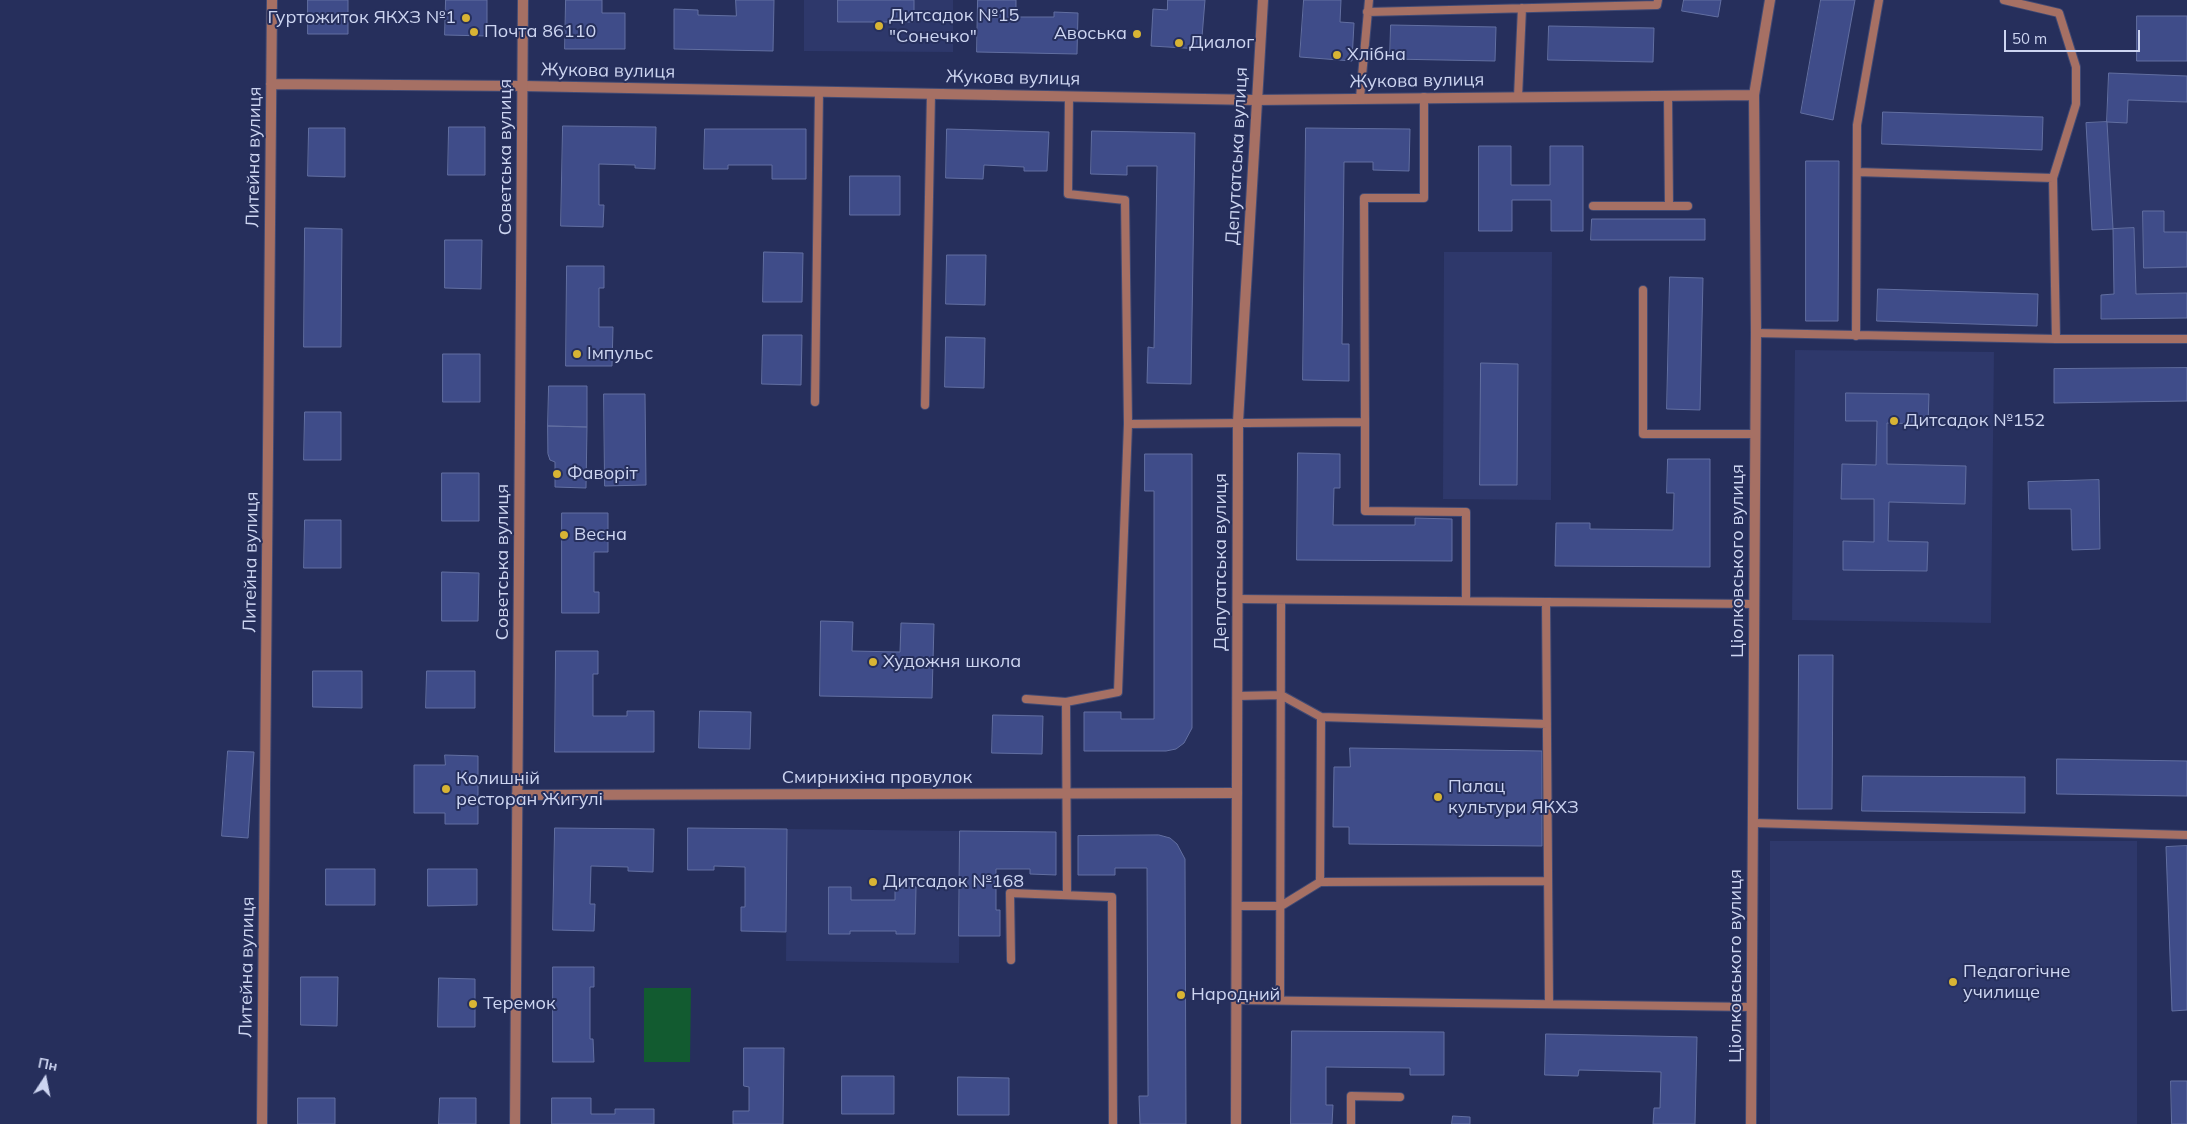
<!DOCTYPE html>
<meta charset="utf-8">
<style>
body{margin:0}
#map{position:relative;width:2187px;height:1124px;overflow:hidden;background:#262f5c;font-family:Mulish,sans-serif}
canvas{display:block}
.north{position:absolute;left:20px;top:1054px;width:50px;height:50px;-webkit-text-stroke:4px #262f5c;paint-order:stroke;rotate:11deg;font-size:14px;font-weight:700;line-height:20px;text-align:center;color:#cdd5f1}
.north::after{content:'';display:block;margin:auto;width:18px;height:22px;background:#cdd5f1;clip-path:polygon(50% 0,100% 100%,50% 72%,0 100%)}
.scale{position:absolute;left:2004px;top:30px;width:136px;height:22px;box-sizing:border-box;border:2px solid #cdd5f1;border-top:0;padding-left:6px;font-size:15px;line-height:18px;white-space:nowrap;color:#cdd5f1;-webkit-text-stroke:4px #262f5c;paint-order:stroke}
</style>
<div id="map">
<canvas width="2187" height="1124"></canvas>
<div class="north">Пн</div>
<div class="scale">50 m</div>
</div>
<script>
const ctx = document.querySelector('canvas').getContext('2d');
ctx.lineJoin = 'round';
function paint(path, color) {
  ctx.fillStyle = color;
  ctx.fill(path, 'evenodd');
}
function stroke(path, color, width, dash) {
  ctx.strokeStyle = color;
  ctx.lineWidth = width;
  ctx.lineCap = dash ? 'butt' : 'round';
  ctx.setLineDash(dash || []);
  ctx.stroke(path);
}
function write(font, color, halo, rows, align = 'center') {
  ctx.font = font + ' Mulish,sans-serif';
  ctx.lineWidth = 4;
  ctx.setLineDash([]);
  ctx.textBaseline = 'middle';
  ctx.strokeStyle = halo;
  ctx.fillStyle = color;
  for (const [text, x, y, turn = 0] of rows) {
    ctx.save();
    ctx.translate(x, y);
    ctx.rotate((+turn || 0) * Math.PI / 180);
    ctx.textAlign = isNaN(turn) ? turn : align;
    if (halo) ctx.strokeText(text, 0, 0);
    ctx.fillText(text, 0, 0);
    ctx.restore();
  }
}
const built = new Path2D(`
 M 804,0 L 953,0 L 953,52 L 804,51 Z
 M 2128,100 L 2187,102 L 2187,293 L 2136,294 L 2134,229 L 2113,229 L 2107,122 L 2127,123 Z
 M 1444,252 L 1552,252 L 1551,500 L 1443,499 Z
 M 1795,350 L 1994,352 L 1991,623 L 1792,620 Z
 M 787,829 L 960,831 L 959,963 L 786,961 Z
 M 1770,841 L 2137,841 L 2137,1124 L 1770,1124 Z`);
const green = new Path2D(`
 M 644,988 L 691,988 L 690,1062 L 644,1062 Z`);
const building = new Path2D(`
 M 308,0 L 348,0 L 348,34 L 308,34 Z
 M 446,0 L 487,0 L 487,36 L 445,35 Z
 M 566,0 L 602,0 L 602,13 L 625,13 L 625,49 L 565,49 Z
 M 736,0 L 774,0 L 773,51 L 674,49 L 674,9 L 698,10 L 698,15 L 736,16 Z
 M 838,0 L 914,0 L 914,22 L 838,22 Z
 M 978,0 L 1016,0 L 1016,17 L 1054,17 L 1054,12 L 1078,13 L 1077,54 L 977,52 Z
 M 1168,0 L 1205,0 L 1201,49 L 1151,46 L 1153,9 L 1167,10 Z
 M 1304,0 L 1341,0 L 1340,22 L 1354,23 L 1352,61 L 1300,57 Z
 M 1684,0 L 1721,0 L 1718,17 L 1682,11 Z
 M 1821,0 L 1855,0 L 1833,120 L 1801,113 Z
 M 2137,16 L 2187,16 L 2187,61 L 2137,61 Z
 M 1391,25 L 1496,27 L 1495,61 L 1390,59 Z
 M 1549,26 L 1654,28 L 1653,62 L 1548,60 Z
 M 2109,73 L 2187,76 L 2187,102 L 2128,100 L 2127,123 L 2107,122 Z
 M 1883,112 L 2043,117 L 2042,150 L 1882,144 Z
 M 2107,122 L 2113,229 L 2092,230 L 2086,123 Z
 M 563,126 L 656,127 L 655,169 L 635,168 L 635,165 L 599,164 L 599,205 L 604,205 L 603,227 L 561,226 Z
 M 449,127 L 485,127 L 485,175 L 448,175 Z
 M 309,128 L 345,128 L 345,177 L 308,176 Z
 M 1306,128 L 1410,129 L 1409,171 L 1373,170 L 1373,162 L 1344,162 L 1342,344 L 1349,344 L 1349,381 L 1303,380 Z
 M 705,129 L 806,129 L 806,179 L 772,179 L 772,165 L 728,165 L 728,169 L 704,169 Z
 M 947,129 L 1049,132 L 1047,171 L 1024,171 L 1024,167 L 984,165 L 983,179 L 946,178 Z
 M 1092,131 L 1195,133 L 1191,384 L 1147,383 L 1148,347 L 1154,348 L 1157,166 L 1127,166 L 1127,175 L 1091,174 Z
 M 1479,146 L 1511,146 L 1511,185 L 1550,185 L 1550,146 L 1583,146 L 1583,231 L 1551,231 L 1551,200 L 1512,200 L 1512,231 L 1479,231 Z
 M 1806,161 L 1839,161 L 1838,321 L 1806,321 Z
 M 850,176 L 900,176 L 900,215 L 850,215 Z
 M 2143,211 L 2164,211 L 2164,232 L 2187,232 L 2187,267 L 2144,268 Z
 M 1592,219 L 1705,219 L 1705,240 L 1591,240 Z
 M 305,228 L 342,229 L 341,347 L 304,347 Z
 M 2134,228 L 2136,294 L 2187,293 L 2187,318 L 2101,319 L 2101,295 L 2114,294 L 2113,229 Z
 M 445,240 L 482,240 L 481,289 L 445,288 Z
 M 764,252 L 803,253 L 802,302 L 763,302 Z
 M 947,255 L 986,255 L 985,305 L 946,304 Z
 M 567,266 L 604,266 L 604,288 L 599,288 L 599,327 L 613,327 L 612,366 L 566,366 Z
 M 1670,277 L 1703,278 L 1700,410 L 1667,409 Z
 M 1878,289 L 2038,294 L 2037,326 L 1877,321 Z
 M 763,335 L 802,335 L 801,385 L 762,384 Z
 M 946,337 L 985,338 L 984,388 L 945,387 Z
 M 443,354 L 480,354 L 480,402 L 443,402 Z
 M 1481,363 L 1518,364 L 1517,485 L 1480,485 Z
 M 2187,368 L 2187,401 L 2054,403 L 2054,369 Z
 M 549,386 L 587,386 L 587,427 L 548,426 Z
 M 1846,393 L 1929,394 L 1928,424 L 1887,423 L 1887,464 L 1966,466 L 1965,504 L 1889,502 L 1888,541 L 1928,542 L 1927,571 L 1843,570 L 1843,541 L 1874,542 L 1874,499 L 1841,499 L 1842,464 L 1876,465 L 1877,421 L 1846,421 Z
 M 604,394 L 645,394 L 646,485 L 605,486 Z
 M 305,412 L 341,412 L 341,460 L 304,460 Z
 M 548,426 L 587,427 L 586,488 L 555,487 L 555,462 L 550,460 L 548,454 Z
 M 1298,453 L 1340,454 L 1340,488 L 1334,488 L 1333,525 L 1415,525 L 1415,518 L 1452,519 L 1452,561 L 1297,560 Z
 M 1145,454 L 1192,454 L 1192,728 L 1184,743 L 1176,749 L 1166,751 L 1084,751 L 1084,712 L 1121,712 L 1121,719 L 1154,719 L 1154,491 L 1145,491 Z
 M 1668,459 L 1710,459 L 1710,567 L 1555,566 L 1556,523 L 1590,523 L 1590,529 L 1673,530 L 1674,493 L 1667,493 Z
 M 442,473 L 479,473 L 479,521 L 442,521 Z
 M 2099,480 L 2100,549 L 2072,550 L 2071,509 L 2029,509 L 2028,482 Z
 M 562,513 L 608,513 L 608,552 L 594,552 L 594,592 L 599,592 L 599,613 L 562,613 Z
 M 305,520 L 341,520 L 341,568 L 304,568 Z
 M 442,572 L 479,573 L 478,621 L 442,621 Z
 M 821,621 L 853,622 L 852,651 L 900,652 L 901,623 L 934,624 L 932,698 L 820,696 Z
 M 556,651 L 598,651 L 598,674 L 593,674 L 593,716 L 627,716 L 627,711 L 654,711 L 654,752 L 555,752 Z
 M 1799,655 L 1833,655 L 1832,809 L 1798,809 Z
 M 313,671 L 362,671 L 362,708 L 313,707 Z
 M 427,671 L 475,671 L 475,708 L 426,708 Z
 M 700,711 L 751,712 L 750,749 L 699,748 Z
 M 993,715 L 1043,716 L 1042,754 L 992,753 Z
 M 1350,748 L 1542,751 L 1542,846 L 1349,844 L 1349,827 L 1333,827 L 1334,767 L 1350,767 Z
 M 228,751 L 254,752 L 248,838 L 222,836 Z
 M 445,755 L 478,756 L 478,824 L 445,824 L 445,813 L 414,813 L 414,765 L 445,765 Z
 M 2057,759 L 2187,761 L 2187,796 L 2057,794 Z
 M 1863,776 L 2025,777 L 2025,813 L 1862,811 Z
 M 555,828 L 654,829 L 653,872 L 628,871 L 628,867 L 591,866 L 590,904 L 595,904 L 594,931 L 553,930 Z
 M 688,828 L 787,829 L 786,932 L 741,931 L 741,907 L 745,907 L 745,867 L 714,866 L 714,870 L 688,870 Z
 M 960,831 L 1056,832 L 1056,875 L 1030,874 L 1030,869 L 996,869 L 996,910 L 1000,910 L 1000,936 L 959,936 Z
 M 1159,835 L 1170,838 L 1177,844 L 1185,859 L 1186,1124 L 1140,1124 L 1139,1096 L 1148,1096 L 1147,868 L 1115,868 L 1115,875 L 1078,875 L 1078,836 Z
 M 2187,846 L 2187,1010 L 2172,1011 L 2166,847 Z
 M 326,869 L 375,869 L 375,905 L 326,905 Z
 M 428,869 L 477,869 L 477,905 L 428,906 Z
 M 829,887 L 851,887 L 851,900 L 895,900 L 895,887 L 916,887 L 915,934 L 896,934 L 896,931 L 850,931 L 850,934 L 829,934 Z
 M 553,967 L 594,967 L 594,987 L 590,987 L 590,1039 L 593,1039 L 594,1062 L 553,1062 Z
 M 301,977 L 338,977 L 337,1026 L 301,1025 Z
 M 439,978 L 475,979 L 475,1027 L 438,1027 Z
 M 1292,1031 L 1444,1032 L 1444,1075 L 1410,1075 L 1410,1068 L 1326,1067 L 1326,1105 L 1333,1105 L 1332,1124 L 1291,1124 Z
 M 1546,1034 L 1697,1037 L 1695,1124 L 1653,1124 L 1654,1108 L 1660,1108 L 1661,1072 L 1579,1070 L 1578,1076 L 1545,1075 Z
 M 744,1048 L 784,1048 L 783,1124 L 733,1124 L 733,1111 L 749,1111 L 749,1087 L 744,1086 Z
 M 842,1076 L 894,1076 L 894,1114 L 842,1114 Z
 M 958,1077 L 1009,1078 L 1009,1115 L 958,1115 Z
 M 2171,1081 L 2187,1081 L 2187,1124 L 2172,1124 Z
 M 298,1098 L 335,1098 L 335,1124 L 298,1124 Z
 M 440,1098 L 476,1098 L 476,1124 L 439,1124 Z
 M 552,1098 L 591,1098 L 591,1114 L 615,1114 L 615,1109 L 654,1109 L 654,1124 L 552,1124 Z
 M 1453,1116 L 1470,1117 L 1470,1124 L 1452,1124 Z`);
const service = new Path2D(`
 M 2004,0 L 2059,13 L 2076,67 L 2076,104 L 2053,178 L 2056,339
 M 1367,12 L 1657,5 L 1658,0
 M 1668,96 L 1669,206
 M 1518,97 L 1522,8
 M 1360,98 L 1369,0
 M 1857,172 L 2053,178
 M 1593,206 L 1688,206
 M 1643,290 L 1643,434 L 1756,434
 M 1756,333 L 2056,339 L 2187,339
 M 1856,336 L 1857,125 L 1879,0
 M 815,402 L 819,91
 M 925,405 L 931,93
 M 1365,422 L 1365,511 L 1466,512 L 1466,601
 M 1128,424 L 1365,422 L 1364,198 L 1424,198 L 1424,97
 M 1237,599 L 1754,604
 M 1546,602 L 1549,1004
 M 1237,696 L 1281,695 L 1321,717 L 1547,724
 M 1026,699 L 1066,702 L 1118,692 L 1128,424 L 1125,200 L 1068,194 L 1069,96
 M 1066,702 L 1067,895
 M 1753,823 L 2187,835
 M 1320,882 L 1321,717
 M 1237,906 L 1281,906 L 1320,882 L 1548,881
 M 1011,960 L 1010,893 L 1112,897 L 1113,1124
 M 1237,1000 L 1752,1007
 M 1280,1000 L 1281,600
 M 1351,1124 L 1351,1096 L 1400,1097`);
const minor = new Path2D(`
 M 271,84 L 523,86 L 1256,100 L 1754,95
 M 517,795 L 1237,793
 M 262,1124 L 272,0
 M 1751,1124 L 1756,333 L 1754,95 L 1770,0`);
const tertiary = new Path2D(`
 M 515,1124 L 523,0
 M 1236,1124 L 1238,422 L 1263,0`);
const markers = [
 [466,18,5,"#d8b434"],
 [879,26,5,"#d8b434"],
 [474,32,5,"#d8b434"],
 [1137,34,5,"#d8b434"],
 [1179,43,5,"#d8b434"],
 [1337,55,5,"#d8b434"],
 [577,354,5,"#d8b434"],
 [1894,421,5,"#d8b434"],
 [557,474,5,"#d8b434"],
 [564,535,5,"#d8b434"],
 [873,662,5,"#d8b434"],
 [446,789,5,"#d8b434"],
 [1438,797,5,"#d8b434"],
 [873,882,5,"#d8b434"],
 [1953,982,5,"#d8b434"],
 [1181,995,5,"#d8b434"],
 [473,1004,5,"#d8b434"]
];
const poiNames = [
 ["Дитсадок №15",889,16],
 ["\"Сонечко\"",889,37],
 ["Гуртожиток ЯКХЗ №1",456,18,"right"],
 ["Почта 86110",484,32],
 ["Авоська",1127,34,"right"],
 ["Диалог",1189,43],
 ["Хлібна",1347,55],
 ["Імпульс",587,354],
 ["Дитсадок №152",1904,421],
 ["Фаворіт",567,474],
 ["Весна",574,535],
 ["Художня школа",883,662],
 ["Колишній",456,779],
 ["ресторан Жигулі",456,800],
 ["Палац",1448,787],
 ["культури ЯКХЗ",1448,808],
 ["Дитсадок №168",883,882],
 ["Педагогічне",1963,972],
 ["училище",1963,993],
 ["Народний",1191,995],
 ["Теремок",483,1004]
];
const streetNames = [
 ["Жукова вулиця",608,71,1],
 ["Жукова вулиця",1013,78,1],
 ["Жукова вулиця",1417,81,-1],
 ["Депутатська вулиця",1237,156,-87],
 ["Литейна вулиця",254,157,-89],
 ["Советська вулиця",506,157,-90],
 ["Ціолковського вулиця",1738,561,-90],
 ["Литейна вулиця",251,562,-89],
 ["Советська вулиця",503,562,-90],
 ["Депутатська вулиця",1221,562,-90],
 ["Смирнихіна провулок",877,778],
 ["Ціолковського вулиця",1736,966,-90],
 ["Литейна вулиця",247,967,-89]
];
paint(built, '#2e386b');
paint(green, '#125b30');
paint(building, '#3f4c89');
stroke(building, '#626fa1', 1);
stroke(service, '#414a74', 10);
stroke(minor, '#414a74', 12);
stroke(tertiary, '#414a74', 12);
stroke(service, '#a67064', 8);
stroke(minor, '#a67064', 10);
stroke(tertiary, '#a67064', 10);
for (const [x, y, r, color] of markers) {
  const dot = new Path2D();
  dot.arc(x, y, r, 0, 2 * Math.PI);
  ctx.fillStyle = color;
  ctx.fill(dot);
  stroke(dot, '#262f5c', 2);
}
write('18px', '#cdd5f1', '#262f5c', poiNames, 'left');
write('18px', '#cdd5f1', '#262f5c', streetNames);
</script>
